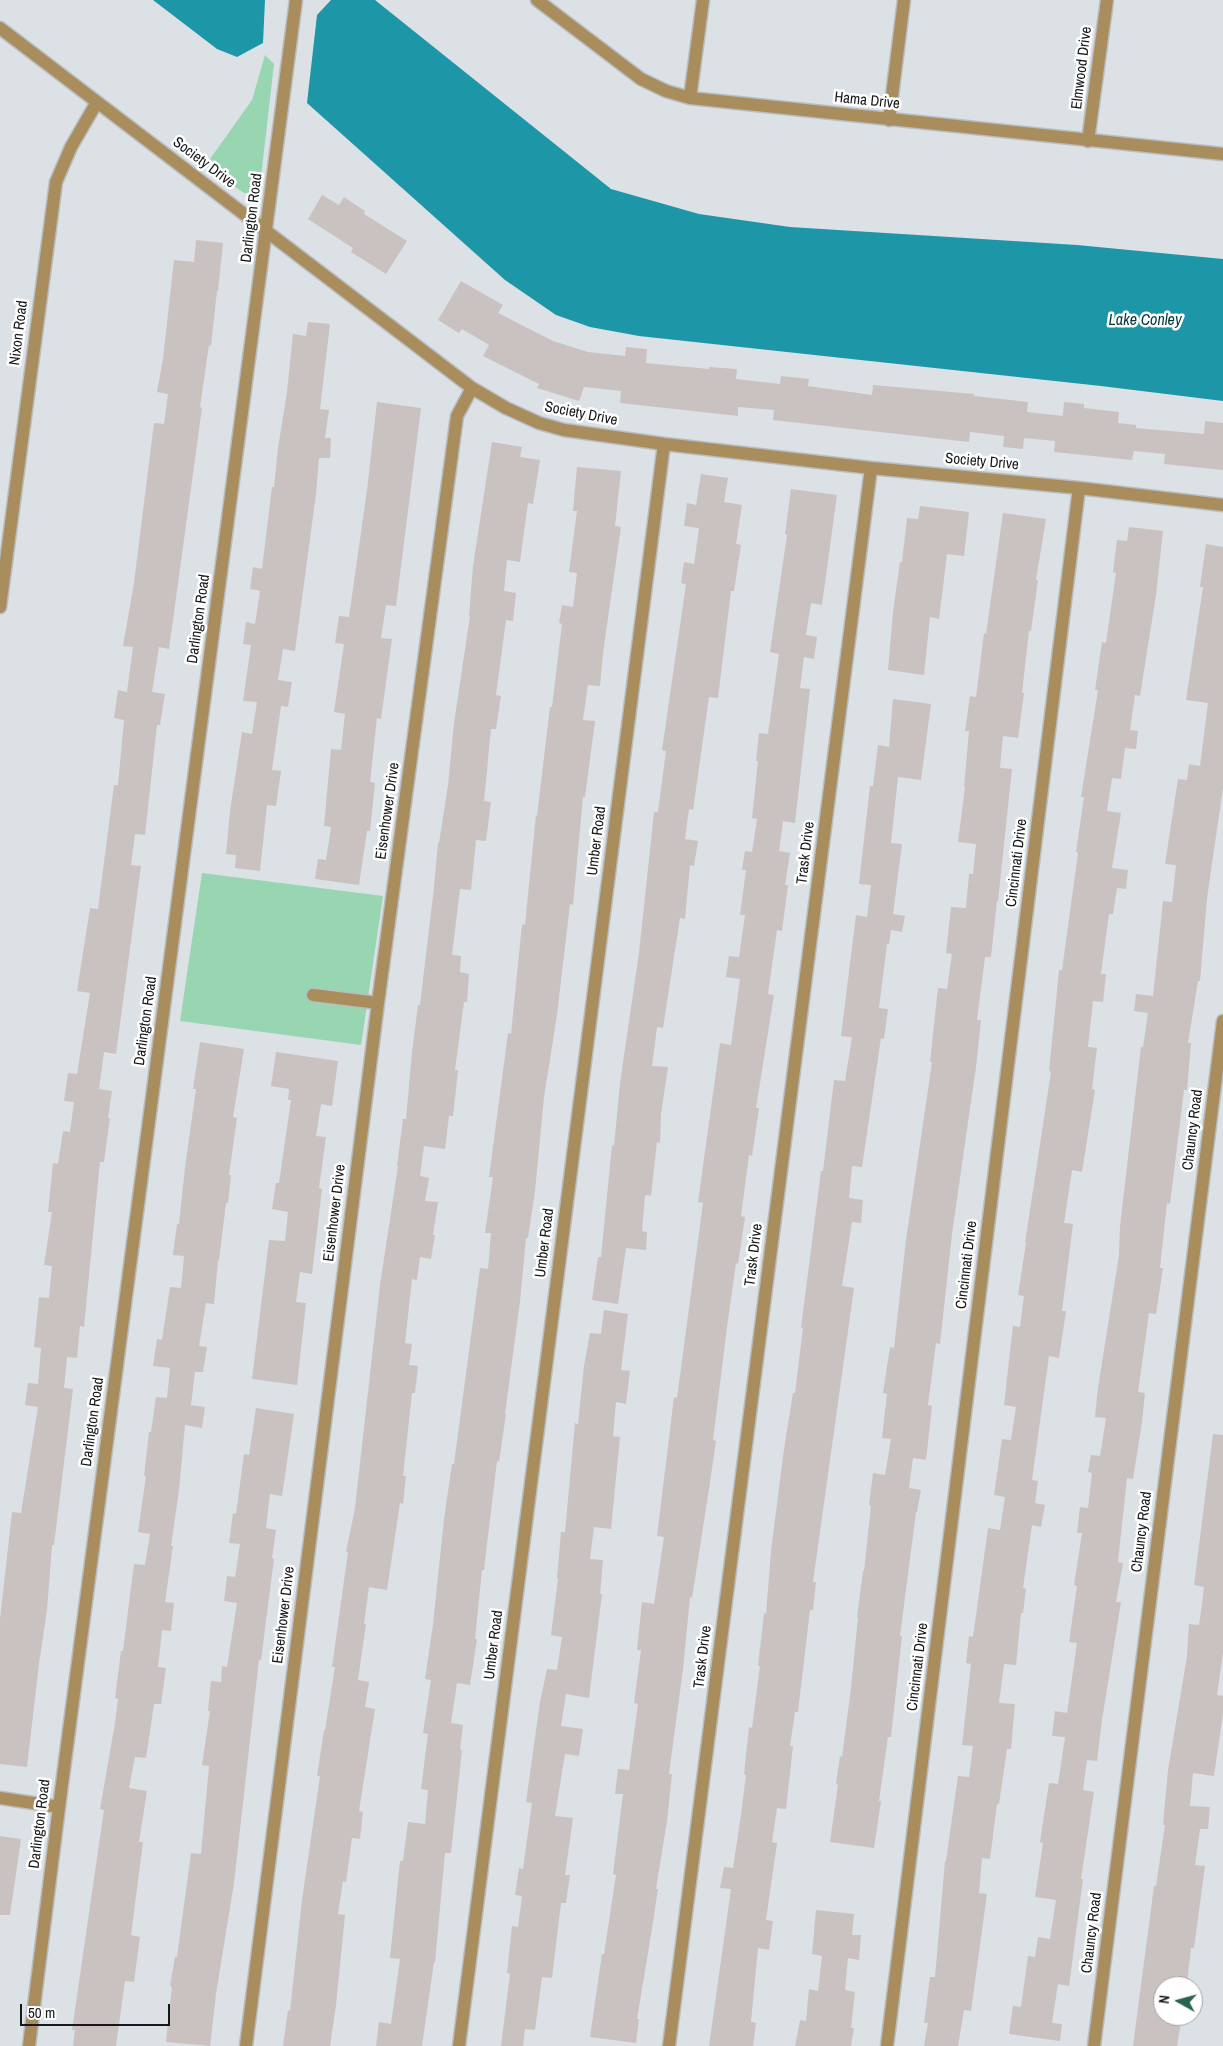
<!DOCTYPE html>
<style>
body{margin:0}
#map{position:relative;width:1223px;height:2046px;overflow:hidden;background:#dce1e6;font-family:"Archivo Narrow",sans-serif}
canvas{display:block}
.north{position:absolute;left:1153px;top:1976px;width:50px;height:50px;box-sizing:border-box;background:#fff;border:1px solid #a2a3a3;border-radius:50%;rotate:277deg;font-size:14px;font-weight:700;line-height:20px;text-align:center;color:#17181a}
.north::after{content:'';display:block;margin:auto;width:18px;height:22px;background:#2b644c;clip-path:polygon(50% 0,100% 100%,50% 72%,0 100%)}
.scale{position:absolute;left:20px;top:2004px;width:150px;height:22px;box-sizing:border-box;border:2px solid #17181a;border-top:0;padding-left:6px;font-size:15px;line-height:18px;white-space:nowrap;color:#17181a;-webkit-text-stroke:4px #fff;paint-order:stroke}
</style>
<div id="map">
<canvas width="1223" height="2046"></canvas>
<div class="north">N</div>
<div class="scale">50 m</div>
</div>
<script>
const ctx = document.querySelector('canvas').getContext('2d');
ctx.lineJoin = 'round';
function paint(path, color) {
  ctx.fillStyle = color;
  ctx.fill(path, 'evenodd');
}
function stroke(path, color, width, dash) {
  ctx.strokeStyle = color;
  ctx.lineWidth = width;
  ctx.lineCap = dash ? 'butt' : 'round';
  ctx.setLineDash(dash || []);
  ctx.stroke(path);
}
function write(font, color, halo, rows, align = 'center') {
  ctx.font = font + ' "Archivo Narrow",sans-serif';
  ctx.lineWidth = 5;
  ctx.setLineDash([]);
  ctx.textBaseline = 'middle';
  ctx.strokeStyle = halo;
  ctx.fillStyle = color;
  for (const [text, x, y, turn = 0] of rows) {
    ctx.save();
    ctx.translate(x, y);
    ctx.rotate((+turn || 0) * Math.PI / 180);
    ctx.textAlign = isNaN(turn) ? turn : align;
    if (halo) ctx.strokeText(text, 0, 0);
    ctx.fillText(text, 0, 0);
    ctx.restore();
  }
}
const green = new Path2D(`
 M 265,55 L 274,64 L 261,177 L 258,180 L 256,190 L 249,193 L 244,193 L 205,166 L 252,100 Z
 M 202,873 L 383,896 L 361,1045 L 180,1021 Z`);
const water = new Path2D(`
 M 153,0 L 265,0 L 263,43 L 237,57 L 217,49 Z
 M 331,0 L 375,0 L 611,189 L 699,214 L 790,227 L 1077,245 L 1223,259 L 1223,401 L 1101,386 L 639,336 L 590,327 L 556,315 L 505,280 L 307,103 L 317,15 Z`);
const building = new Path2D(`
 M 322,195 L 339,205 L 344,197 L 365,211 L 364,214 L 407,241 L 386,274 L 351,252 L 353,248 L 308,219 Z
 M 196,240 L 223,243 L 218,291 L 217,291 L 211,346 L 209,345 L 200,407 L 202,408 L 169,649 L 159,647 L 152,692 L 165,694 L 160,725 L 157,725 L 145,835 L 135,834 L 131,865 L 141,866 L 116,1054 L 104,1052 L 99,1089 L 112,1091 L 108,1118 L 110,1118 L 104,1162 L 100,1162 L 84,1327 L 80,1326 L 77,1358 L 67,1357 L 64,1388 L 73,1389 L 54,1545 L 52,1545 L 47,1610 L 39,1664 L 27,1767 L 0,1764 L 0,1619 L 12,1512 L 21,1513 L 38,1407 L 25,1405 L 28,1383 L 38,1384 L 41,1348 L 34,1347 L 39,1297 L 49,1298 L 52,1266 L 44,1265 L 52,1212 L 48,1212 L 53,1163 L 58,1164 L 63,1131 L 70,1132 L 74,1102 L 64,1101 L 68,1073 L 77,1074 L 90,993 L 77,991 L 90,908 L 98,909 L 114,785 L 118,785 L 124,720 L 114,718 L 118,690 L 127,692 L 133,647 L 123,646 L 134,583 L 154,423 L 164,424 L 168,394 L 157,392 L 163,359 L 174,260 L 194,262 Z
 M 461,281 L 503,305 L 498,313 L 553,341 L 588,352 L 625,356 L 626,347 L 647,349 L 646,363 L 709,369 L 709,367 L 737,369 L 736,379 L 780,384 L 781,376 L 809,379 L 808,386 L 872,395 L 873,385 L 974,394 L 974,396 L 1028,402 L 1027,412 L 1063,416 L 1064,402 L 1084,404 L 1084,408 L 1119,412 L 1118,423 L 1136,425 L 1136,428 L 1204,434 L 1205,421 L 1223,423 L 1223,470 L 1164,464 L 1165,454 L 1134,451 L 1132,460 L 1054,452 L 1055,441 L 1024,438 L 1023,449 L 1003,447 L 1004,436 L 970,432 L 969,442 L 773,420 L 774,410 L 738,407 L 738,416 L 620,403 L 621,391 L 584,387 L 579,401 L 537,388 L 539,384 L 483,356 L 489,345 L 462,329 L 459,333 L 438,320 Z
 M 308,322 L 330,324 L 320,409 L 329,410 L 325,438 L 331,438 L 330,458 L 319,458 L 316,494 L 295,651 L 283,649 L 278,680 L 292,682 L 288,707 L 281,706 L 272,770 L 281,771 L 276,806 L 267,805 L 260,871 L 235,868 L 236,855 L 226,854 L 230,811 L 242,732 L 252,734 L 257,702 L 243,701 L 251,645 L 243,644 L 246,622 L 255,624 L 260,591 L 250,589 L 253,567 L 262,569 L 272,487 L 274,487 L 278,448 L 287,392 L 293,334 L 306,336 Z
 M 377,402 L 421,408 L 396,606 L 386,605 L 381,638 L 392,639 L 381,719 L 377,718 L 370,782 L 375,783 L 370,831 L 367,831 L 359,885 L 315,879 L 318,859 L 326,860 L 331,827 L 324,826 L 331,749 L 341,750 L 345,714 L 334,712 L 344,644 L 335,643 L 339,616 L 349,617 L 367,490 Z
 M 492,442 L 522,447 L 520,457 L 540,460 L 533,504 L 528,503 L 520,562 L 507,560 L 504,591 L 516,593 L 513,621 L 506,620 L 496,695 L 501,696 L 496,729 L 491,729 L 484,801 L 491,802 L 486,841 L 476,840 L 471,890 L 460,889 L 452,955 L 461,956 L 460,972 L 469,974 L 467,1002 L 464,1002 L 455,1070 L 458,1070 L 453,1116 L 449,1116 L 445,1149 L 424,1146 L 420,1176 L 429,1178 L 425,1201 L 438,1202 L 433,1235 L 435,1235 L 431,1259 L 420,1257 L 417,1280 L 412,1279 L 405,1343 L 412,1344 L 409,1365 L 418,1366 L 415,1393 L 412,1393 L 403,1476 L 406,1476 L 403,1504 L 400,1503 L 387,1590 L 369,1587 L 364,1624 L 366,1624 L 358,1680 L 369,1682 L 365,1707 L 375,1709 L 359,1811 L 363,1812 L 360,1839 L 352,1838 L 346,1882 L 343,1881 L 338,1914 L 345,1915 L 336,2005 L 330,2046 L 283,2046 L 288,2010 L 290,2011 L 302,1900 L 320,1776 L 317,1776 L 324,1730 L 325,1730 L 335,1667 L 332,1667 L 348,1552 L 346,1552 L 355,1508 L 380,1285 L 398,1166 L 397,1166 L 403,1119 L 406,1119 L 412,1052 L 418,1005 L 420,1005 L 434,887 L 438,843 L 439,843 L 448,785 L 454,723 L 470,616 L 469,616 L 473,566 Z
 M 577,467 L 621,471 L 615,526 L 621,527 L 603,653 L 600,686 L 588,685 L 583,720 L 595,721 L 585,797 L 583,797 L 573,905 L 570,904 L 557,1015 L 544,1097 L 535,1191 L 528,1238 L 526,1238 L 520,1301 L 505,1414 L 506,1414 L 499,1462 L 497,1461 L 484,1570 L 482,1570 L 475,1639 L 477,1639 L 470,1685 L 457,1683 L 451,1723 L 463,1725 L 460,1749 L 462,1750 L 451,1853 L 445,1853 L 435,1963 L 434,1962 L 422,2046 L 376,2046 L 379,2022 L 391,2024 L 400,1959 L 390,1958 L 400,1861 L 403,1861 L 408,1822 L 425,1824 L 428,1790 L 421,1789 L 428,1734 L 423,1733 L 431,1680 L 425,1679 L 433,1624 L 444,1519 L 452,1464 L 454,1464 L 480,1268 L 488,1269 L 491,1233 L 485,1233 L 493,1177 L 489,1177 L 508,1033 L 511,1034 L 522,924 L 525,925 L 536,815 L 537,816 L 550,707 L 552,707 L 562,624 L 559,623 L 562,605 L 573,607 L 577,573 L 569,572 L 577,511 L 573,511 Z
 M 701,474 L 728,478 L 724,502 L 742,505 L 736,544 L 741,545 L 734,591 L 731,591 L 718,698 L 709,697 L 693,810 L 689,809 L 685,839 L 698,841 L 694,866 L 690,865 L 685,919 L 680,918 L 663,1028 L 657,1027 L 652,1066 L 668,1067 L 661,1114 L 660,1143 L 657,1142 L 651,1196 L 645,1195 L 642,1231 L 647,1232 L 646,1250 L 626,1248 L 618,1304 L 592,1300 L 598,1257 L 601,1257 L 612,1145 L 614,1146 L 620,1083 L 639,953 L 654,812 L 658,812 L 666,751 L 662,750 L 686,584 L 681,583 L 684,562 L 694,564 L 699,528 L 684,526 L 687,503 L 696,505 Z
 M 791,489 L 837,495 L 822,605 L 811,603 L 806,635 L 817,637 L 814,659 L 804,657 L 800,688 L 810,689 L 795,823 L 783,821 L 779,851 L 790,853 L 785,885 L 788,885 L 782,931 L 777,930 L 768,994 L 774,995 L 756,1108 L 759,1108 L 752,1156 L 749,1155 L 741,1216 L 745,1217 L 738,1264 L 736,1263 L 727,1327 L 713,1440 L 716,1441 L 709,1489 L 692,1598 L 690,1597 L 683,1669 L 669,1774 L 672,1774 L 667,1821 L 656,1889 L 658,1889 L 651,1935 L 637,2019 L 639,2019 L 636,2043 L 590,2037 L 602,1954 L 604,1954 L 616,1875 L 613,1874 L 623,1794 L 615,1794 L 618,1769 L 629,1770 L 638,1704 L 634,1703 L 641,1650 L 637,1650 L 642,1602 L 654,1604 L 664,1537 L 657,1536 L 674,1397 L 677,1398 L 703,1203 L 698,1202 L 720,1043 L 731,1045 L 740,979 L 726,977 L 729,956 L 739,957 L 745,915 L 740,915 L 746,870 L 742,870 L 745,851 L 752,852 L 757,819 L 752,818 L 758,761 L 756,761 L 759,733 L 768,734 L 779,654 L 770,652 L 787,535 L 785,534 Z
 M 920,506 L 969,512 L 964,556 L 947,554 L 939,619 L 930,617 L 924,675 L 888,670 L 893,612 L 900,562 L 902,562 L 907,518 L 918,519 Z
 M 1003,513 L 1046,519 L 1036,580 L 1038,580 L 1031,631 L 1029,631 L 1022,693 L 1024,693 L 1018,738 L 1003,736 L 1000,768 L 1012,769 L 998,901 L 997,901 L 991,957 L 985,957 L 977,1020 L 981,1020 L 976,1067 L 952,1234 L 940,1344 L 936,1343 L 928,1405 L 932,1406 L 926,1460 L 913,1458 L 909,1488 L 921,1490 L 917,1512 L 916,1512 L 900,1636 L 902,1636 L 891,1737 L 888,1737 L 879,1801 L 881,1801 L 874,1848 L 830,1842 L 838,1785 L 836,1784 L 840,1756 L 842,1757 L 851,1688 L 858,1617 L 857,1617 L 863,1571 L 864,1571 L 871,1506 L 869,1505 L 873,1473 L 885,1475 L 891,1439 L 882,1438 L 887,1394 L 883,1393 L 890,1347 L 894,1348 L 906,1240 L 932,1062 L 930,1062 L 938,988 L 947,989 L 952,954 L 946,953 L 951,907 L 966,908 L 969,874 L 973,874 L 976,844 L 958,842 L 965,787 L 964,787 L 969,731 L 965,731 L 970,696 L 976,697 L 984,633 L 986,634 Z
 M 1129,527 L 1163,531 L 1156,595 L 1140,696 L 1135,695 L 1130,730 L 1138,731 L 1136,749 L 1125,748 L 1121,779 L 1112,778 L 1107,811 L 1121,813 L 1112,868 L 1128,870 L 1126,889 L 1117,888 L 1113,914 L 1109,914 L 1101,974 L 1106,974 L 1103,1002 L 1093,1001 L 1088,1047 L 1097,1048 L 1092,1089 L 1095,1090 L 1082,1172 L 1072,1170 L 1064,1223 L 1073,1224 L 1062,1311 L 1066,1311 L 1059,1358 L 1049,1356 L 1032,1480 L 1038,1481 L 1035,1503 L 1045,1505 L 1041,1527 L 1032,1525 L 1023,1588 L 1026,1589 L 1023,1613 L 1021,1613 L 1016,1665 L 1004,1664 L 999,1703 L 1015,1704 L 1011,1749 L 1007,1749 L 999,1804 L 997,1804 L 990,1859 L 982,1858 L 979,1893 L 987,1894 L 971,2011 L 964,2010 L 958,2046 L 924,2046 L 928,2023 L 924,2023 L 930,1977 L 935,1977 L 945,1861 L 946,1861 L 958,1776 L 969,1777 L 973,1746 L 962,1745 L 971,1664 L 966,1663 L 969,1636 L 973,1637 L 988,1528 L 1000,1530 L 1005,1497 L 994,1495 L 1002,1439 L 1011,1440 L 1016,1407 L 1004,1405 L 1010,1351 L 1013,1326 L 1020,1327 L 1024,1296 L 1018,1295 L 1026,1243 L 1025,1243 L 1051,1072 L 1049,1071 L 1059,970 L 1062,970 L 1078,853 L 1076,852 L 1084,797 L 1081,797 L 1098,690 L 1095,690 L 1102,642 L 1106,643 L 1116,573 L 1113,572 L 1117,540 L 1127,541 Z
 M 1206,544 L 1223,547 L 1223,788 L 1207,898 L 1200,981 L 1198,981 L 1188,1043 L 1191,1043 L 1187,1090 L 1184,1090 L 1170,1204 L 1167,1203 L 1160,1268 L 1163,1268 L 1156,1314 L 1149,1313 L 1138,1392 L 1145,1393 L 1142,1422 L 1133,1479 L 1127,1478 L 1118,1562 L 1123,1563 L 1116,1602 L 1121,1602 L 1102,1720 L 1097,1761 L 1087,1760 L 1083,1790 L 1094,1792 L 1081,1879 L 1083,1879 L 1069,1986 L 1058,1984 L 1052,2023 L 1062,2024 L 1060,2041 L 1009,2034 L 1013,2006 L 1021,2007 L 1028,1956 L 1035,1957 L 1038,1937 L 1050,1939 L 1056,1900 L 1035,1897 L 1043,1843 L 1040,1842 L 1049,1783 L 1058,1784 L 1065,1737 L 1052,1736 L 1055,1711 L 1067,1713 L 1077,1643 L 1069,1642 L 1077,1586 L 1074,1585 L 1082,1533 L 1077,1533 L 1080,1507 L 1088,1508 L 1092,1473 L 1088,1472 L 1091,1455 L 1100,1456 L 1106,1418 L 1095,1417 L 1098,1388 L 1119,1255 L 1120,1226 L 1141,1047 L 1143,1047 L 1148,1013 L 1134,1011 L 1136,994 L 1153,996 L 1163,901 L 1172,902 L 1176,865 L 1165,864 L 1178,779 L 1187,780 L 1189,764 L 1200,766 L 1208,703 L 1186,700 L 1203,587 L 1200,587 Z
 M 893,699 L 931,704 L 921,780 L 898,777 L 891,843 L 902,844 L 893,914 L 905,916 L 902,932 L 891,930 L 889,944 L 887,944 L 879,1008 L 888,1009 L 884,1039 L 881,1038 L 862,1167 L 852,1166 L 849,1198 L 863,1200 L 861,1223 L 852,1222 L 842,1286 L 854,1288 L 813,1582 L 816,1582 L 813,1610 L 810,1610 L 798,1712 L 795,1712 L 790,1746 L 793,1746 L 786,1809 L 777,1808 L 772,1842 L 777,1843 L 766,1920 L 773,1921 L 769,1950 L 758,1948 L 751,2022 L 756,2023 L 753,2046 L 709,2046 L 731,1889 L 720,1888 L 724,1867 L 733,1868 L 741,1815 L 746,1775 L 744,1774 L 749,1727 L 752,1728 L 760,1666 L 758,1666 L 764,1613 L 766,1614 L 771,1551 L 784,1449 L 793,1393 L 795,1393 L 803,1328 L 801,1328 L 821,1171 L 823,1171 L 834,1080 L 845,1081 L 850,1050 L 852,1037 L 841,1036 L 856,915 L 867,917 L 871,885 L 859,884 L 870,786 L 873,786 L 878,745 L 889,747 Z
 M 200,1042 L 244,1049 L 233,1117 L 237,1118 L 229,1175 L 231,1175 L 228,1203 L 226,1203 L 219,1260 L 218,1260 L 214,1304 L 206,1303 L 199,1346 L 207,1347 L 203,1372 L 195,1372 L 191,1405 L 205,1407 L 202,1428 L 185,1425 L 179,1490 L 171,1546 L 173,1546 L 165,1602 L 174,1603 L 171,1631 L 162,1630 L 158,1667 L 166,1668 L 161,1704 L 154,1704 L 146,1758 L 135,1757 L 129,1788 L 147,1791 L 139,1842 L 143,1842 L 131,1935 L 140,1937 L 134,1982 L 125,1981 L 116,2046 L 73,2046 L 75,2030 L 72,2030 L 104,1810 L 100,1809 L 115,1723 L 118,1699 L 115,1698 L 121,1651 L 123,1651 L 131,1587 L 134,1564 L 145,1565 L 150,1534 L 138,1532 L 146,1476 L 144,1476 L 149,1432 L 151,1432 L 156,1397 L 167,1398 L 170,1368 L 153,1366 L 157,1339 L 162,1340 L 170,1287 L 181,1288 L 184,1256 L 173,1255 L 177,1224 L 179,1224 L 185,1167 L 196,1089 L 193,1089 Z
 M 276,1052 L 338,1061 L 332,1106 L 321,1104 L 316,1136 L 326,1137 L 319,1188 L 322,1189 L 312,1274 L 300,1272 L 296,1302 L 306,1303 L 297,1385 L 252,1379 L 269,1240 L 285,1241 L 288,1212 L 272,1209 L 276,1183 L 279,1183 L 291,1100 L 288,1100 L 289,1089 L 271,1086 Z
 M 604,1310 L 628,1314 L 621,1370 L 630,1371 L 626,1404 L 616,1402 L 613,1436 L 620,1437 L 611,1529 L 594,1527 L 590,1559 L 603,1560 L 600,1594 L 602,1594 L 589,1698 L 566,1694 L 561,1726 L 583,1729 L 579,1756 L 565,1754 L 555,1816 L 573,1818 L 565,1875 L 570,1875 L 566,1903 L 561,1903 L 552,1978 L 542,1977 L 535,2030 L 525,2029 L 523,2046 L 501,2046 L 510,1974 L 507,1973 L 512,1926 L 518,1927 L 522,1896 L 515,1895 L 519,1868 L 523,1869 L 532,1803 L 526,1802 L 540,1702 L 547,1669 L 557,1670 L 562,1637 L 551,1635 L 558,1579 L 557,1578 L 561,1532 L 565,1532 L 575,1423 L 578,1424 L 584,1366 L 590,1333 L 601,1334 Z
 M 256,1408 L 294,1414 L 282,1496 L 270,1494 L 266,1528 L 276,1530 L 272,1558 L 274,1559 L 261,1660 L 259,1660 L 234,1883 L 216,1994 L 210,2046 L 166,2042 L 172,1987 L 170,1986 L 175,1957 L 177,1957 L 191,1853 L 201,1854 L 209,1766 L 202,1765 L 210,1711 L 208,1711 L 211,1681 L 221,1682 L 222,1666 L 227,1667 L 237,1603 L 224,1601 L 227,1576 L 235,1577 L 240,1544 L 229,1543 L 233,1513 L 236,1514 L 244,1454 L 249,1455 Z
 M 1213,1434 L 1223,1435 L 1223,1653 L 1217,1695 L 1223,1696 L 1223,1713 L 1214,1776 L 1193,1773 L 1190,1806 L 1210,1807 L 1208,1829 L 1200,1829 L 1195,1865 L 1205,1866 L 1194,1948 L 1191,1948 L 1187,1983 L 1172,1981 L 1172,1986 L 1163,1986 L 1163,2016 L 1182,2016 L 1177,2046 L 1133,2046 L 1154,1886 L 1156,1886 L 1165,1825 L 1163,1825 L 1168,1770 L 1187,1656 L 1189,1624 L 1199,1625 L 1202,1604 L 1204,1587 L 1194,1585 Z
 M 0,1836 L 21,1839 L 10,1915 L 0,1915 Z
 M 816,1910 L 854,1914 L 852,1935 L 861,1935 L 859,1960 L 848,1958 L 845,1990 L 855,1992 L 851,2028 L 854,2028 L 851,2046 L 795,2046 L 800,2020 L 806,2021 L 809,1989 L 818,1991 L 822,1956 L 812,1954 Z`);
const minor = new Path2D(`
 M 537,0 L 641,79 L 666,91 L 690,98 L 1223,154
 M 0,28 L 472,388 L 506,408 L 539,423 L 564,430 L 664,444 L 871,468 L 1079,488 L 1223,505
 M 690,98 L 703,0
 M 889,120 L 904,0
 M 1088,141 L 1107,0
 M 0,607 L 56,182 L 71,147 L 97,102
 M 313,995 L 378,1003
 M 0,1798 L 59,1807
 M 29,2046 L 59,1807 L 296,0
 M 246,2046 L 378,1003 L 457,416 L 472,388
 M 459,2046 L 664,444
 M 669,2046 L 871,468
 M 887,2046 L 1079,488
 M 1094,2046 L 1223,1021`);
const streetNames = [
 ["Elmwood Drive",1082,68,-83],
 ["Hama Drive",867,101,6],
 ["Society Drive",204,163,37],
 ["Darlington Road",252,218,-83],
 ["Nixon Road",19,333,-83],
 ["Society Drive",581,414,11],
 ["Society Drive",982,462,5],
 ["Darlington Road",199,619,-82],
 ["Eisenhower Drive",388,811,-82],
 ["Umber Road",597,841,-83],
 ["Trask Drive",806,853,-83],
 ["Cincinnati Drive",1017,863,-83],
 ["Darlington Road",146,1021,-82],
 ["Chauncy Road",1193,1130,-83],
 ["Eisenhower Drive",335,1213,-83],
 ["Umber Road",545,1243,-83],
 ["Trask Drive",754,1255,-83],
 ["Cincinnati Drive",967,1265,-83],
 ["Darlington Road",93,1422,-82],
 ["Chauncy Road",1142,1532,-83],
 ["Eisenhower Drive",284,1615,-83],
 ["Umber Road",494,1645,-83],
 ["Trask Drive",703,1657,-83],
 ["Cincinnati Drive",918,1667,-83],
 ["Darlington Road",40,1824,-83],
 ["Chauncy Road",1092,1933,-83]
];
const waterNames = [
 ["Lake Conley",1145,321]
];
paint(green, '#97d6b0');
paint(water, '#1d96a8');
paint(building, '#c9c2c0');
stroke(minor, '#b9bdc1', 15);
stroke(minor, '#a98d5d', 12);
write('15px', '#17181a', '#fff', streetNames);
write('italic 16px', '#00363d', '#fff', waterNames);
</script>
